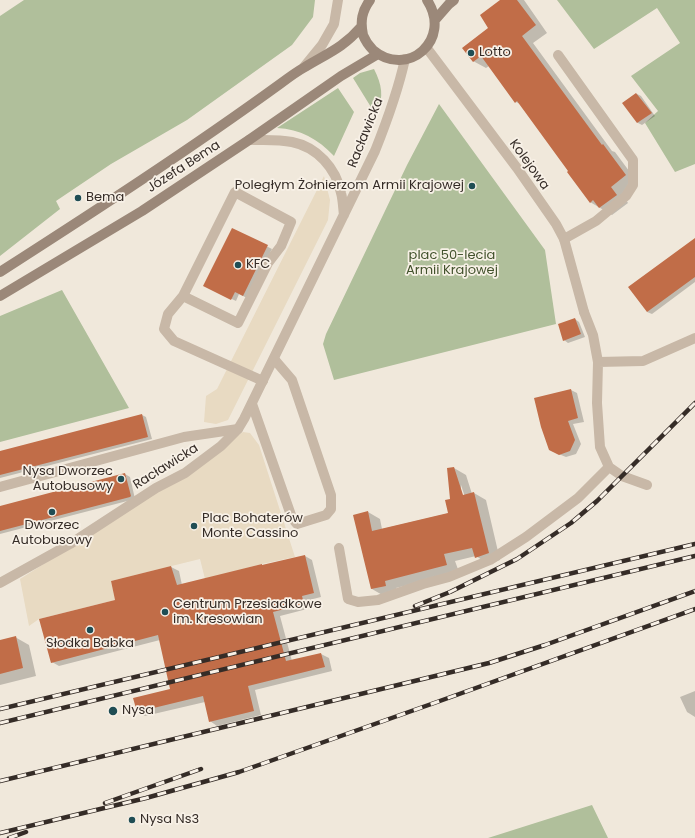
<!DOCTYPE html>
<meta charset="utf-8">
<style>
body{margin:0}
canvas{display:block;background:#f0e8db}
</style>
<canvas width="695" height="838"></canvas>
<script>
const ctx = document.querySelector('canvas').getContext('2d');
ctx.lineJoin = 'round';
function paint(path, color) {
  ctx.fillStyle = color;
  ctx.fill(path, 'evenodd');
}
function stroke(path, color, width, dash) {
  ctx.strokeStyle = color;
  ctx.lineWidth = width;
  ctx.lineCap = dash ? 'butt' : 'round';
  ctx.setLineDash(dash || []);
  ctx.stroke(path);
}
function write(font, color, halo, rows, align = 'center') {
  ctx.font = font + ' Poppins,sans-serif';
  ctx.lineWidth = 3.5;
  ctx.setLineDash([]);
  ctx.textBaseline = 'middle';
  ctx.strokeStyle = halo;
  ctx.fillStyle = color;
  for (const [text, x, y, turn = 0] of rows) {
    ctx.save();
    ctx.translate(x, y);
    ctx.rotate((+turn || 0) * Math.PI / 180);
    ctx.textAlign = isNaN(turn) ? turn : align;
    if (halo) ctx.strokeText(text, 0, 0);
    ctx.fillText(text, 0, 0);
    ctx.restore();
  }
}
const green = new Path2D(`
 M 24,0 L 315,0 L 313,17 L 292,45 L 187,120 L 111,164 L 56,201 L 60,209 L 0,256 L 0,16 Z
 M 557,0 L 695,0 L 695,164 L 675,172 L 645,123 L 658,111 L 631,76 L 680,43 L 657,8 L 594,49 Z
 M 374,69 C 382,85 384,96 377,113 L 374,112 L 353,78 L 360,73 Z
 M 338,88 L 354,112 L 334,156 C 318,139 300,129 277,128 Z
 M 439,104 L 545,250 L 556,324 L 334,380 L 323,344 L 326,334 L 407,165 Z
 M 62,290 L 129,408 L 0,442 L 0,316 Z
 M 592,805 L 608,838 L 488,838 Z`);
const plaza = new Path2D(`
 M 324,176 L 330,200 L 328,220 L 228,420 L 216,424 L 204,422 L 206,396 L 217,389 Z
 M 243,432 L 250,433 L 259,445 L 295,557 L 262,564 L 205,579 L 200,559 L 111,581 L 115,600 L 39,619 L 29,626 L 20,579 L 153,495 Z`);
const shadow = new Path2D(`
 M 502,0 L 524,0 L 547,33 L 533,43 L 612,151 L 615,152 L 638,183 L 622,194 L 628,203 L 612,215 L 590,202 L 570,171 L 520,104 L 516,102 L 489,66 L 486,68 L 473,61 Z
 M 637,94 L 641,96 L 655,116 L 642,125 L 638,123 L 624,103 Z
 M 233,229 L 272,249 L 247,298 L 239,294 L 236,301 L 209,288 Z
 M 695,239 L 695,282 L 652,314 L 647,312 Z
 M 575,319 L 579,322 L 585,337 L 568,343 L 564,340 Z
 M 571,390 L 577,393 L 584,422 L 573,424 L 581,444 L 576,454 L 566,457 L 556,453 Z
 M 142,415 L 146,417 L 152,439 L 0,478 L 0,452 Z
 M 454,468 L 466,475 L 472,494 L 474,493 L 486,500 L 500,560 L 488,564 L 476,556 L 455,561 L 459,572 L 396,588 L 397,592 L 384,596 L 372,589 L 368,512 L 380,519 L 382,529 L 450,513 ZM 461,485 L 466,500 L 464,500 L 461,490 Z
 M 125,474 L 130,477 L 135,499 L 0,534 L 0,507 Z
 M 305,556 L 312,560 L 321,597 L 309,600 L 311,608 L 280,616 L 292,661 L 321,654 L 329,658 L 332,671 L 255,690 L 261,715 L 217,726 L 210,721 L 205,702 L 145,716 L 138,712 L 171,689 L 160,640 L 59,666 L 52,662 L 116,601 L 171,567 L 179,571 L 182,585 L 262,565 L 264,566 Z
 M 15,637 L 29,645 L 36,676 L 0,685 L 0,641 Z
 M 695,691 L 695,717 L 687,712 L 680,697 Z`);
const building = new Path2D(`
 M 500,0 L 517,0 L 536,25 L 522,36 L 602,145 L 603,144 L 626,175 L 611,187 L 617,195 L 599,208 L 593,200 L 590,203 L 567,172 L 568,171 L 517,101 L 515,103 L 481,56 L 473,62 L 462,48 L 488,28 L 480,15 Z
 M 636,93 L 652,113 L 637,123 L 622,103 Z
 M 232,228 L 268,245 L 243,296 L 235,292 L 231,300 L 203,286 Z
 M 695,238 L 695,277 L 647,312 L 628,287 Z
 M 575,318 L 581,334 L 563,341 L 558,324 Z
 M 571,389 L 578,418 L 568,421 L 575,440 L 570,451 L 559,455 L 549,450 L 541,427 L 534,398 Z
 M 142,414 L 148,437 L 0,475 L 0,451 Z
 M 454,467 L 463,495 L 474,492 L 489,553 L 475,558 L 472,548 L 444,554 L 447,565 L 385,581 L 386,586 L 371,589 L 353,515 L 368,511 L 372,531 L 448,513 L 445,500 L 450,499 L 447,468 Z
 M 125,473 L 131,496 L 130,497 L 0,531 L 0,506 Z
 M 305,555 L 314,593 L 302,596 L 304,604 L 273,612 L 286,661 L 321,653 L 325,667 L 248,686 L 254,711 L 209,722 L 203,696 L 137,712 L 133,698 L 170,689 L 158,635 L 51,663 L 39,619 L 115,600 L 111,581 L 171,566 L 177,585 L 262,564 L 262,565 Z
 M 16,636 L 23,668 L 0,674 L 0,640 Z`);
const lane = new Path2D(`
 M 558,55 L 633,160 L 633,185 L 626,196 L 596,221 L 564,239
 M 183,296 L 238,323 L 268,263 L 281,246 L 291,222 L 235,192 L 183,296 L 168,314 L 164,329 L 174,341 L 263,381
 M 598,362 L 643,361 L 695,338
 M 252,404 L 292,518 L 297,524 L 326,515 L 331,509 L 331,495 L 292,380 L 274,359
 M 609,467 L 622,476 L 647,485
 M 0,487 L 184,437 L 238,429
 M 339,548 L 348,599 L 358,602 L 378,600 L 423,584 L 449,577 L 490,560 L 526,537 L 578,498 L 609,467 L 600,447 L 597,403 L 598,362 L 593,335 L 584,312`);
const street = new Path2D(`
 M 426,47 L 517,168 L 556,224 L 564,239 L 584,312
 M 304,67 L 322,45 L 334,24 L 338,0
 M 249,140 C 263,140 278,139 292,142 C 317,147 336,168 341,193 C 343,200 343,208 344,215
 M 0,583 L 70,544 L 156,488 L 185,473 L 221,446 L 238,429 L 244,419 L 375,151 C 387,121 398,91 405,59`);
const secondary = new Path2D(`
 M 370,0 C 362,11 360,21 363,35 C 365,40 369,46 373,50 C 407,79 453,40 427,0
 M 435,20 L 449,4 L 454,0
 M 0,272 C 95,211 189,150 280,84 C 288,78 296,72 305,67 C 328,53 343,48 361,27
 M 0,296 L 142,211 L 249,140 L 341,76 L 378,54`);
const rail = new Path2D(`
 M 415,606 L 450,592 L 517,559 L 571,523 L 597,501 L 695,403
 M 0,709 L 695,544
 M 0,723 L 695,556
 M 0,781 L 489,663 L 545,645 L 695,591
 M 105,803 L 201,769
 M 0,833 L 146,798 L 239,772 L 437,702 L 695,609
 M 9,838 L 26,832`);
const markers = [
 [471,53,4,"#1f4d54"],
 [472,186,4,"#1f4d54"],
 [78,198,4,"#1f4d54"],
 [238,265,4,"#1f4d54"],
 [121,479,4,"#1f4d54"],
 [52,512,4,"#1f4d54"],
 [194,526,4,"#1f4d54"],
 [165,612,4,"#1f4d54"],
 [90,630,4,"#1f4d54"],
 [113,711,5,"#1f4d54"],
 [132,820,4,"#1f4d54"]
];
const poiNames = [
 ["Lotto",479,53],
 ["Poległym Żołnierzom Armii Krajowej",464,186,"right"],
 ["Bema",86,198],
 ["KFC",246,265],
 ["Nysa Dworzec",113,472,"right"],
 ["Autobusowy",113,487,"right"],
 ["Plac Bohaterów",202,519],
 ["Monte Cassino",202,534],
 ["Dworzec",52,526,"center"],
 ["Autobusowy",52,541,"center"],
 ["Centrum Przesiadkowe",173,605],
 ["im. Kresowian",173,620],
 ["Słodka Babka",90,644,"center"],
 ["Nysa",122,711],
 ["Nysa Ns3",140,820]
];
const streetNames = [
 ["Racławicka",366,133,-68],
 ["Kolejowa",529,165,54],
 ["Józefa Bema",184,167,-33],
 ["Racławicka",166,467,-32]
];
const parkNames = [
 ["plac 50-lecia",452,256],
 ["Armii Krajowej",452,271]
];
paint(green, '#b0bf9b');
paint(plaza, '#e8dac2');
paint(shadow, '#0003');
paint(building, '#c16d48');
stroke(lane, '#c8b8a7', 10);
stroke(street, '#c8b8a7', 10);
stroke(secondary, '#9b8879', 10);
stroke(rail, '#352c27', 4.5);
stroke(rail, '#f8f1e7', 3, [9]);
for (const [x, y, r, color] of markers) {
  const dot = new Path2D();
  dot.arc(x, y, r, 0, 2 * Math.PI);
  ctx.fillStyle = color;
  ctx.fill(dot);
  stroke(dot, '#f8f1e7', 1.5);
}
write('13px', '#352c27', '#f8f1e7', poiNames, 'left');
write('13px', '#352c27', '#f8f1e7', streetNames);
write('13px', '#42522c', '#f8f1e7', parkNames);
</script>
